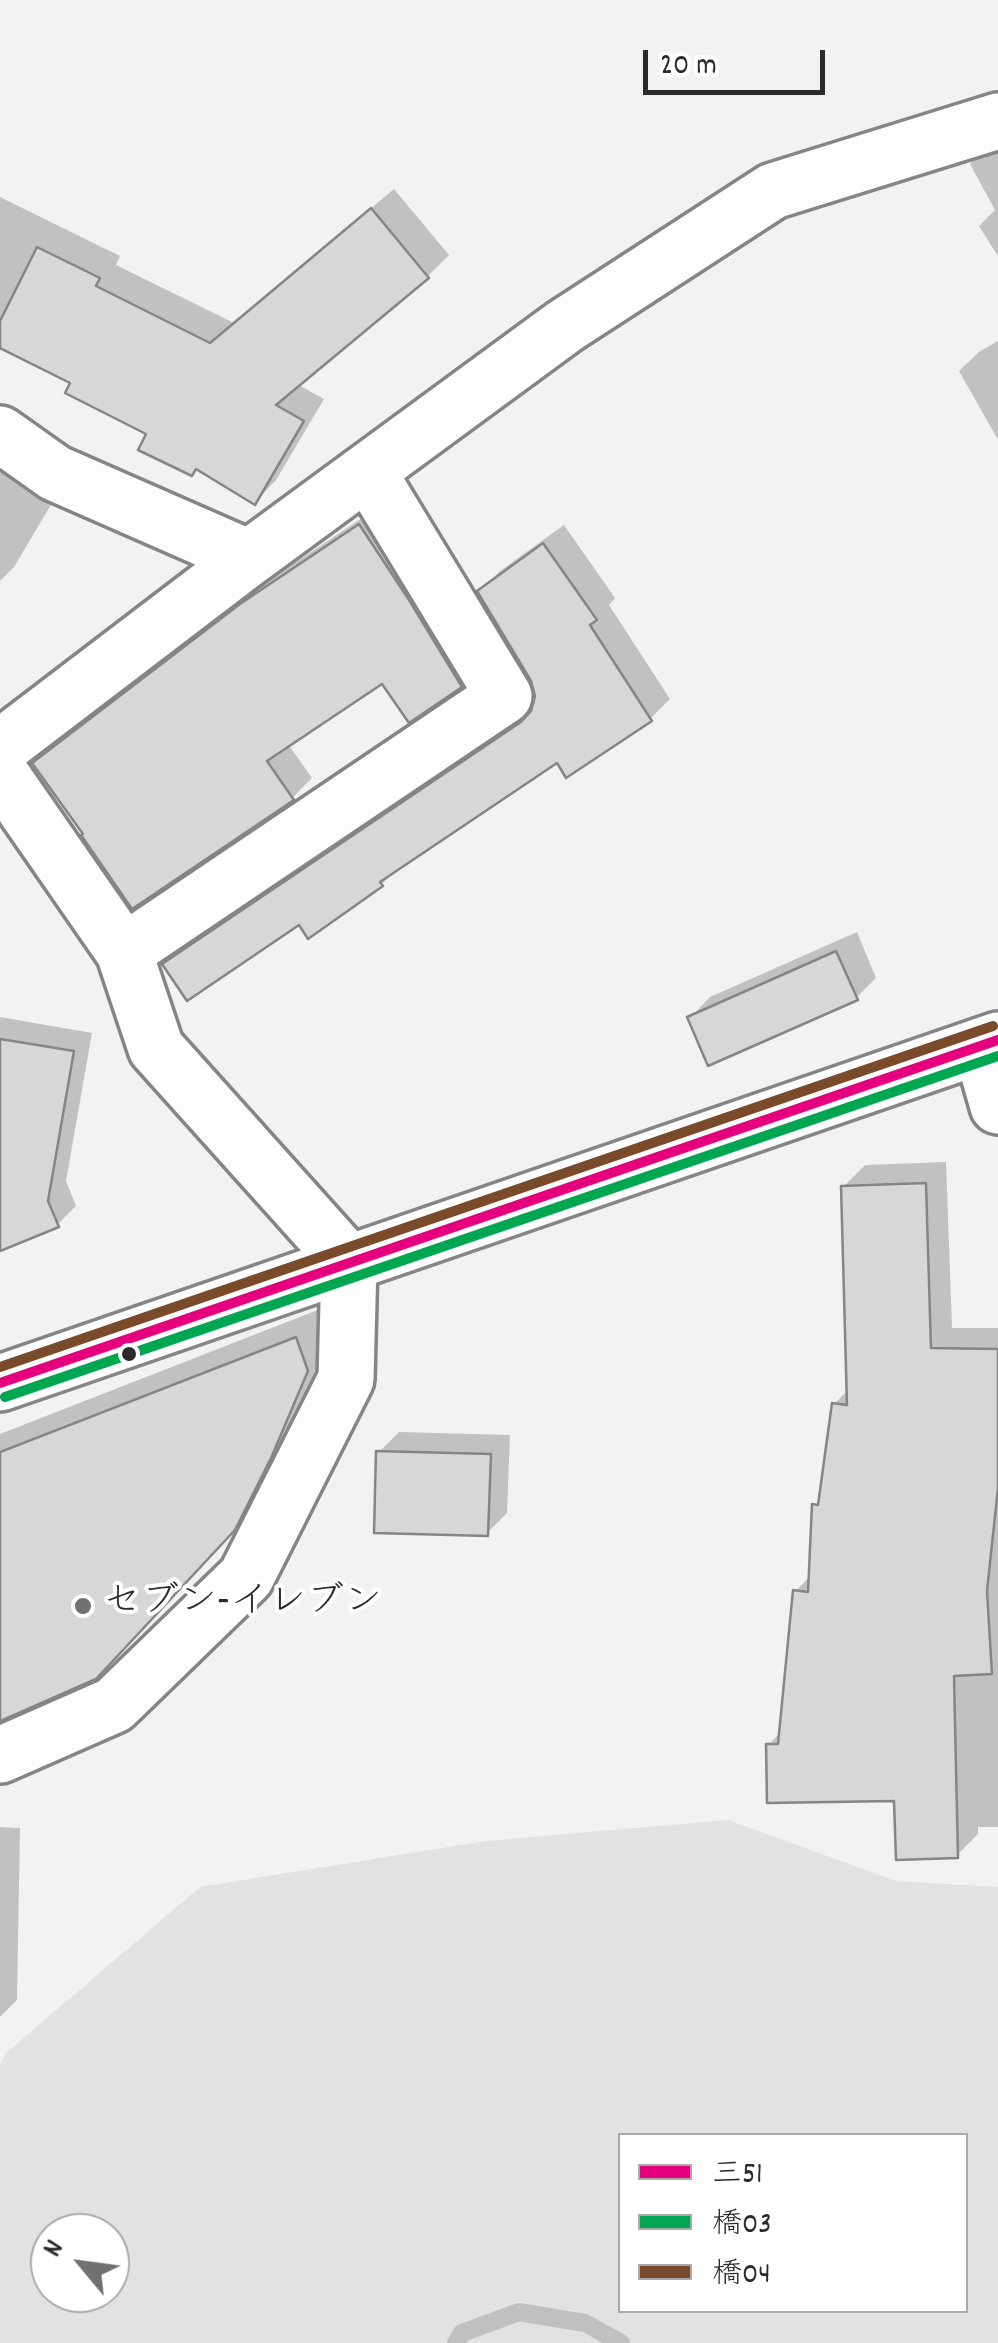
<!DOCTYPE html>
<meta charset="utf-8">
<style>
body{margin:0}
#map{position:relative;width:998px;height:2343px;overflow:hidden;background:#f2f2f2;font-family:Dekko,"Klee One",sans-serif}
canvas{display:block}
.legend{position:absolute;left:618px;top:2133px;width:350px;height:180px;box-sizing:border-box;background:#fff;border:2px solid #aaa;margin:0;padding:12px 18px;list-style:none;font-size:30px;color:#2b2b2b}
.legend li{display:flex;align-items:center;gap:20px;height:50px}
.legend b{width:50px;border:2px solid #aaa}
.north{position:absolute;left:30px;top:2213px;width:100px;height:100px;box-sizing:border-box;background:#fff;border:2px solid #aaa;border-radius:50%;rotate:299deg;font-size:28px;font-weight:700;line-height:40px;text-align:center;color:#2b2b2b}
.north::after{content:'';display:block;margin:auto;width:35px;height:45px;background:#717171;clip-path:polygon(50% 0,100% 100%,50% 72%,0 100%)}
.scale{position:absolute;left:643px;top:50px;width:182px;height:45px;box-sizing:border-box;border:5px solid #2b2b2b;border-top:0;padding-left:12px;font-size:30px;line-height:35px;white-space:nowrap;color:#2b2b2b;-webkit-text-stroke:8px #fff;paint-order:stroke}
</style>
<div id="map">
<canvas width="998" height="2343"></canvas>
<ul class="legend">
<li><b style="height:12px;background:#e5007d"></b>三51</li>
<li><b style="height:12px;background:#00a651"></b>橋03</li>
<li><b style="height:12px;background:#7a4b2a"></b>橋04</li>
</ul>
<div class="north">N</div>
<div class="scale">20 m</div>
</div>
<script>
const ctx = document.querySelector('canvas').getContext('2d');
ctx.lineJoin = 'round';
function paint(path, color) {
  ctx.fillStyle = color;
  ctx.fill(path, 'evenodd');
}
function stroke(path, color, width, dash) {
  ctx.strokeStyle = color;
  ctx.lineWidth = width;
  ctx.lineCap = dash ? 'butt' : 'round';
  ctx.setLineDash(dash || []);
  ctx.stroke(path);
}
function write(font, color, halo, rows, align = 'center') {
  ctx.font = font + ' Dekko,"Klee One",sans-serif';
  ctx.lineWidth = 8;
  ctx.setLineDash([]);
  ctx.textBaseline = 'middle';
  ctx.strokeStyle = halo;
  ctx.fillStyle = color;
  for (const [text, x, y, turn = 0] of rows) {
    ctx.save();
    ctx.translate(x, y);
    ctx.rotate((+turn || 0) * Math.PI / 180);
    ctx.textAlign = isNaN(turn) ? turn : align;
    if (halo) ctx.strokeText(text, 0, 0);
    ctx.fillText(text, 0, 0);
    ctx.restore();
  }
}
const built = new Path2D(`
 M 728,1820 L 896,1881 L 998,1887 L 998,2343 L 0,2343 L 0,2064 L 6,2053 L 200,1887 L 486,1841 ZM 620,2136 L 966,2136 L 966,2310 L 620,2310 ZM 50,2233 L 110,2233 L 110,2293 L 50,2293 Z`);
const shadow = new Path2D(`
 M 998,142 L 998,256 L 979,226 L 995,210 L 970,164 L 989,145 Z
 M 394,189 L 449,255 L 428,276 L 297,384 L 324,399 L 276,480 L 255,502 L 73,382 L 0,345 L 0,197 L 120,256 L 116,265 L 234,323 Z
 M 998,341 L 998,438 L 997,438 L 959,371 L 979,352 Z
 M 0,436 L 65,481 L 14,567 L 0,581 Z
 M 380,506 L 480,665 L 460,685 L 383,681 L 288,744 L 312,778 L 292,798 L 35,763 L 55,743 L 263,584 Z
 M 564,525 L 615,598 L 609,605 L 670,699 L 650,719 L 557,760 L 400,866 L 382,884 L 309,935 L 299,921 L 165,964 L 185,944 L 534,709 L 538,696 L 533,680 L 480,591 L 500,571 Z
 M 857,932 L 876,978 L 856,998 L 690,1018 L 710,997 Z
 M 0,1017 L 92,1033 L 66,1181 L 76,1206 L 57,1225 L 0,1249 Z
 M 946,1162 L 952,1328 L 998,1328 L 998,1827 L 978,1827 L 978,1834 L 957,1855 L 896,1799 L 768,1745 L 782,1731 L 795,1592 L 811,1575 L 815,1505 L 821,1499 L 834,1404 L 849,1389 L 843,1187 L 865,1165 Z
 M 328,1306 L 339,1337 L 266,1495 L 128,1643 L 0,1718 L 0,1434 Z
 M 399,1432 L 510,1435 L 507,1513 L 487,1533 L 379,1452 Z
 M 0,1827 L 20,1828 L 17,2000 L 0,2017 Z`);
const stream = new Path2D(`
 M 456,2343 L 462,2333 L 519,2312 L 585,2323 L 621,2343`);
const building = new Path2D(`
 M 371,208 L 429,278 L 276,405 L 304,421 L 255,505 L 196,469 L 192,476 L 138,450 L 146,434 L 65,393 L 70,383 L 0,348 L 0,321 L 37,247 L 100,278 L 96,286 L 210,343 Z
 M 359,524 L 409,600 L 462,687 L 409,723 L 382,684 L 267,761 L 294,800 L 132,909 L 81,835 L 83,834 L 32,763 L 240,604 Z
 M 543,543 L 597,620 L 590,625 L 652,721 L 566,778 L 557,763 L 380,882 L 383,886 L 308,939 L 299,925 L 187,1001 L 162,964 L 521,722 L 531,711 L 535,696 L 531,681 L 477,591 Z
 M 836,951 L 858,1000 L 708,1066 L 687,1017 Z
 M 0,1039 L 74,1051 L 48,1201 L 59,1227 L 0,1251 Z
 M 926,1183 L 931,1348 L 998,1349 L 998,1488 L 987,1591 L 992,1674 L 954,1676 L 958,1858 L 896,1860 L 894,1801 L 767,1803 L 766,1744 L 778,1744 L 793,1590 L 808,1592 L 812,1504 L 818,1505 L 832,1403 L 847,1405 L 841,1186 Z
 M 296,1337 L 308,1371 L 271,1458 L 235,1530 L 96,1679 L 0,1721 L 0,1452 Z
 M 376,1451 L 491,1454 L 488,1536 L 374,1533 Z`);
const street = new Path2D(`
 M 0,434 L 55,473 L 249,558 L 565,326 L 773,191 L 998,121
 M 0,748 L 249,558
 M 0,773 L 124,952 L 156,1048 L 349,1263 L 346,1379 L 246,1577 L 114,1705 L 0,1755
 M 124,952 L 504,696 L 368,472
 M 981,1046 L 998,1106`);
const highway = new Path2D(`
 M 0,1383 L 998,1040`);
const bus1 = new Path2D(`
 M 0,1383 L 998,1040`);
const bus2 = new Path2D(`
 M 5,1397 L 998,1056`);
const bus3 = new Path2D(`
 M 0,1367 L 993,1026`);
const markers = [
 [129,1354,9,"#2b2b2b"],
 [83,1606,10,"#717171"]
];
const poiNames = [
 ["セブン-イレブン",103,1606]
];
paint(built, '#e2e2e2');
paint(shadow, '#0003');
stroke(stream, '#c0c0c0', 18);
paint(building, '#d7d7d7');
stroke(building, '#858585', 2.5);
stroke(street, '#858585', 62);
stroke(highway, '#858585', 62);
stroke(street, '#fdfdfd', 55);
stroke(highway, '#fdfdfd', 55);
stroke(bus1, '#e5007d', 10);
stroke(bus2, '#00a651', 10);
stroke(bus3, '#7a4b2a', 10);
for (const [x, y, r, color] of markers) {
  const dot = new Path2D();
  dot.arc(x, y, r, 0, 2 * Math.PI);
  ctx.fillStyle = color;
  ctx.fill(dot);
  stroke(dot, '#fff', 4);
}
write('38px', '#2b2b2b', '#fff', poiNames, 'left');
</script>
